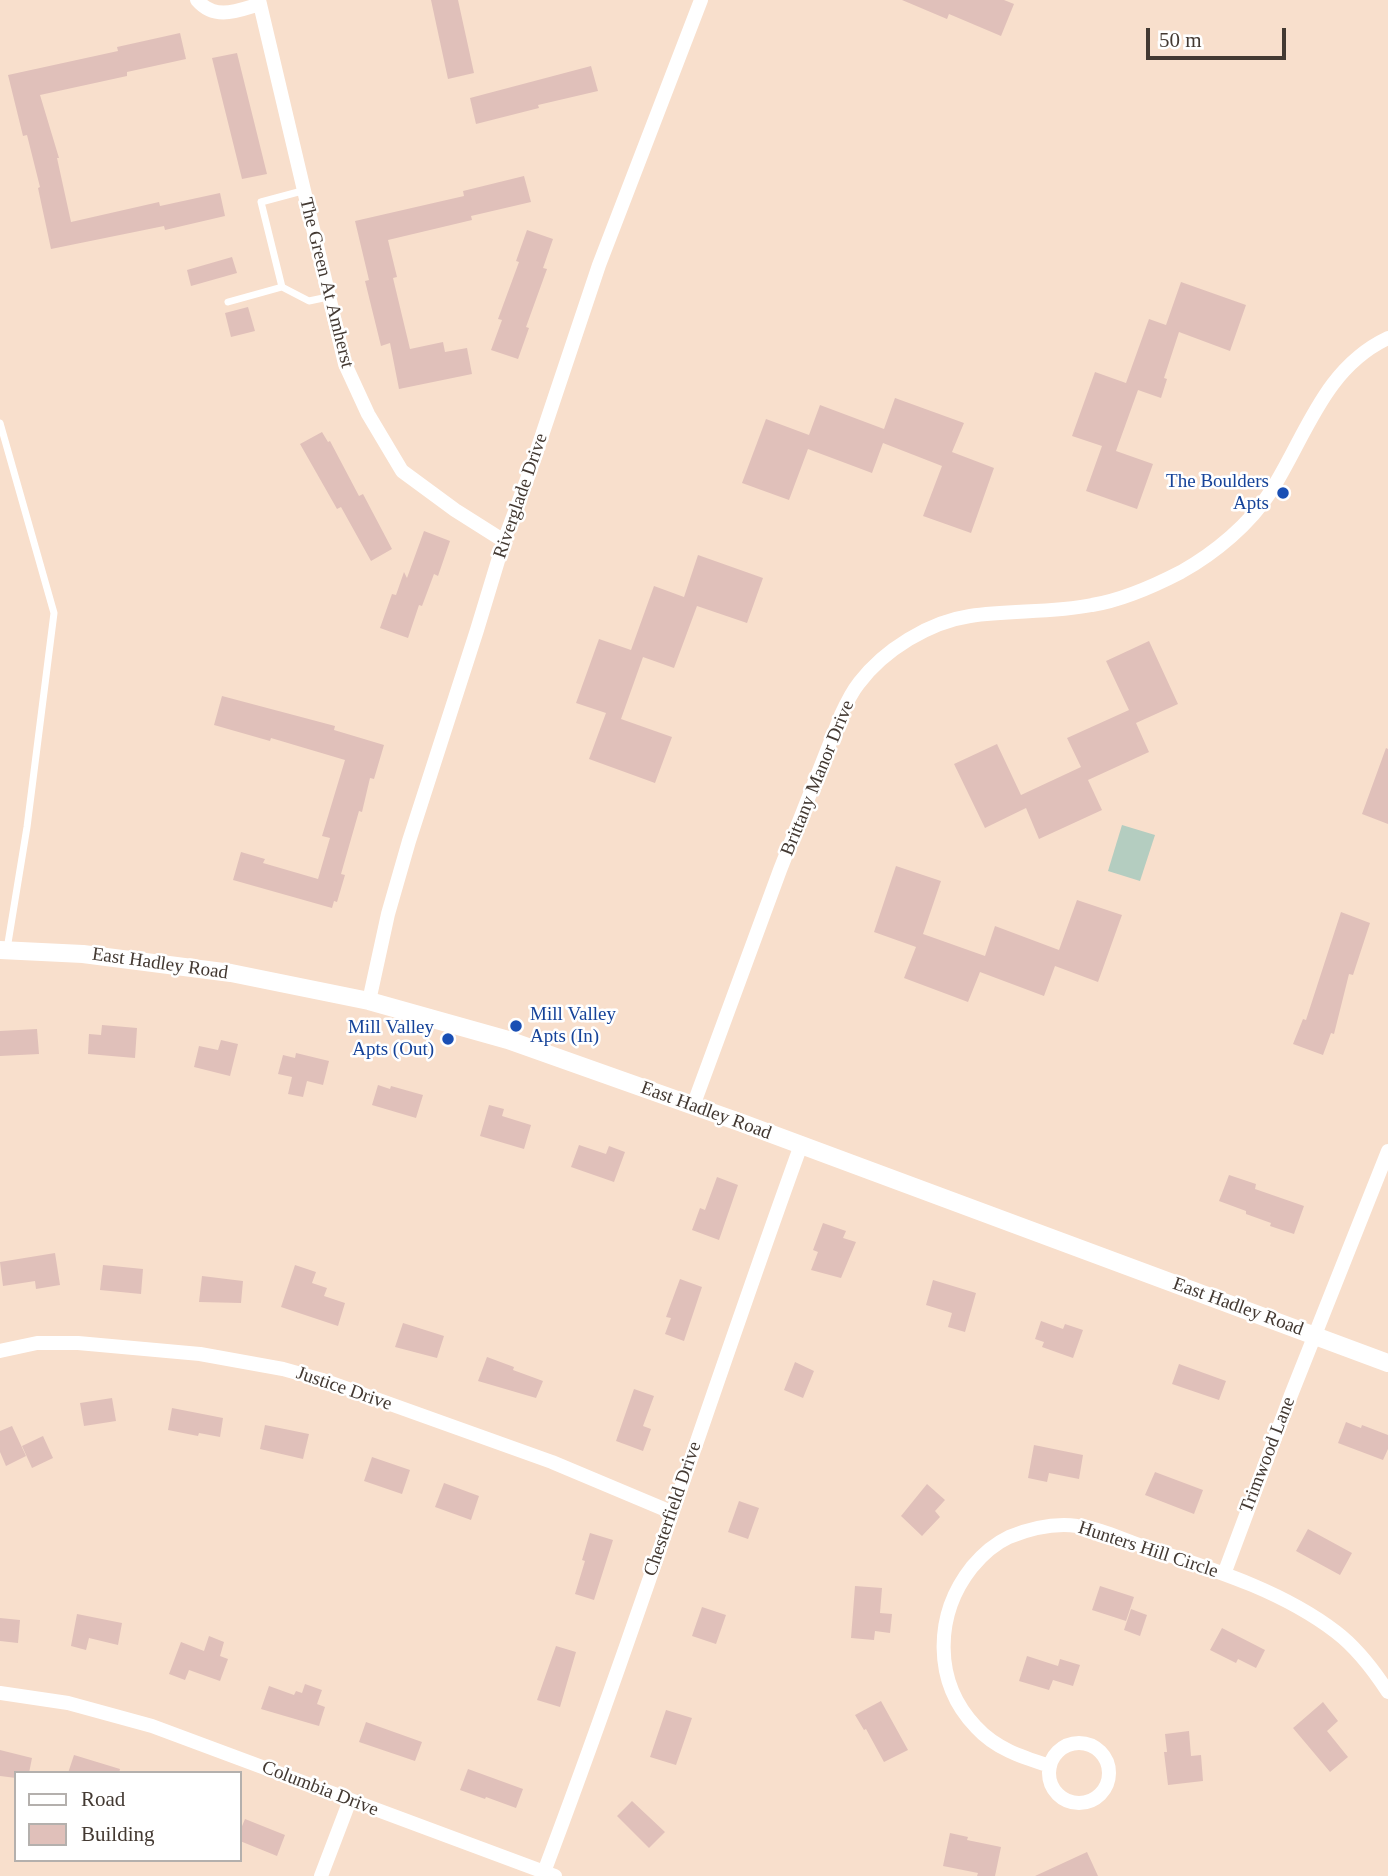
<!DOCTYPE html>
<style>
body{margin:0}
#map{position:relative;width:1388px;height:1876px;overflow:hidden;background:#f8dfcc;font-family:"Times New Roman",serif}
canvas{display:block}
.legend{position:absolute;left:14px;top:1771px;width:228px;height:91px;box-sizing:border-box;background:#fff;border:2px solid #b4b0ad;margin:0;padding:9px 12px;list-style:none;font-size:21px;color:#433932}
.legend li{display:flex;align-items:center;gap:14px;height:35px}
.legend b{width:35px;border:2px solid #b4b0ad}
.scale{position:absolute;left:1146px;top:28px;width:140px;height:32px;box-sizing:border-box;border:4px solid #433932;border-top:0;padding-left:9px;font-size:21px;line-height:24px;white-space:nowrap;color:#433932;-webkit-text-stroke:5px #fff;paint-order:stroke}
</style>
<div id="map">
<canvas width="1388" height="1876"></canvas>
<ul class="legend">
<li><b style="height:9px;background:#fff"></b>Road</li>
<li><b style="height:19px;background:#e0c0ba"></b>Building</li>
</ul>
<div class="scale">50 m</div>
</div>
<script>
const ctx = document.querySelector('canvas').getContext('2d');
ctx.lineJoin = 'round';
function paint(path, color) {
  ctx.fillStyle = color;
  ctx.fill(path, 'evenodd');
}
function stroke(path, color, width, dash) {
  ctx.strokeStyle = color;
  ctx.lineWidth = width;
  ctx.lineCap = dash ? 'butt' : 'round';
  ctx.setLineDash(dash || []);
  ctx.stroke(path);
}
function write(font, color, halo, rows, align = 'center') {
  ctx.font = font + ' "Times New Roman",serif';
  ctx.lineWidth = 5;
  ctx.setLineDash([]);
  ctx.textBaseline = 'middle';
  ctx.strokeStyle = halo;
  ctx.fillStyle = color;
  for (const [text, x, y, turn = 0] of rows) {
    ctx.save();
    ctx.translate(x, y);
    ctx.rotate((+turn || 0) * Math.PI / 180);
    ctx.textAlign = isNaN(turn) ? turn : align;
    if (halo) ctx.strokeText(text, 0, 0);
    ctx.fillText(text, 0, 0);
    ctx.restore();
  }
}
const green = new Path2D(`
 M 1122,825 L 1155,835 L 1140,881 L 1108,871 Z`);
const building = new Path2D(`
 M 431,0 L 458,0 L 474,73 L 448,79 Z
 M 902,0 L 1004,0 L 1014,4 L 1001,36 L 949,14 L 947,19 Z
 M 180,33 L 186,59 L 127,72 L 127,76 L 40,95 L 59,158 L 57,158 L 71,222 L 159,202 L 160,206 L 220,193 L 225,216 L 165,230 L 164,226 L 51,249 L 38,188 L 40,187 L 27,135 L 23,136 L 8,75 L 118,51 L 117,47 Z
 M 237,53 L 267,174 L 242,179 L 212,58 Z
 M 591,66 L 598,91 L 538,105 L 539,108 L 476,124 L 470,98 Z
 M 524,176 L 531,202 L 471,216 L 472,220 L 388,240 L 397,277 L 393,278 L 410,349 L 443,342 L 445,352 L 467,348 L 472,374 L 399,389 L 390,343 L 381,346 L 365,281 L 369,280 L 355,221 L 464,196 L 463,191 Z
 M 527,230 L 553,239 L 543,268 L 547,269 L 526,327 L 529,328 L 518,359 L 491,350 L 502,320 L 498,319 L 519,262 L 516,261 Z
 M 232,257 L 237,273 L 191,286 L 187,270 Z
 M 1181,282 L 1246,305 L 1230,351 L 1179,332 L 1164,378 L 1167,379 L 1161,398 L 1138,390 L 1116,451 L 1153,464 L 1137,509 L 1086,491 L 1102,446 L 1072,436 L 1095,372 L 1126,383 L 1149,319 L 1166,325 Z
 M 248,307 L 255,331 L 231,337 L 225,313 Z
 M 895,398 L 964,423 L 952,452 L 994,468 L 971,533 L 923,516 L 942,466 L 883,443 L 872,473 L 808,449 L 789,500 L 742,483 L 766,419 L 809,435 L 820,405 L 884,429 Z
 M 322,432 L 328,442 L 330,441 L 359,496 L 363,494 L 392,549 L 371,561 L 341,507 L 337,509 L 300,444 Z
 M 424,531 L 450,541 L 438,576 L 434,574 L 422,606 L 419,605 L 408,638 L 380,628 L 392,594 L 396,595 L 404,572 L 407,578 Z
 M 698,555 L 763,578 L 747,623 L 697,606 L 674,668 L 643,657 L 621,719 L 672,737 L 655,783 L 589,759 L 606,713 L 576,703 L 599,639 L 631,650 L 654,586 L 684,597 Z
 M 1149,641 L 1178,704 L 1136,723 L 1149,752 L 1088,780 L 1102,810 L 1039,839 L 1026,808 L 985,828 L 954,764 L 997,744 L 1021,795 L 1081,767 L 1067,738 L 1129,710 L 1106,661 Z
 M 222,696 L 335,726 L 334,730 L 384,745 L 374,779 L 370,778 L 362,812 L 359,811 L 341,874 L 345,875 L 337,902 L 334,901 L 332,908 L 233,880 L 241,852 L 265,859 L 263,863 L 318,879 L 330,838 L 322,836 L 345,760 L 271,738 L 270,741 L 214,725 Z
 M 1386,748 L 1388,749 L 1388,824 L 1362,814 Z
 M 896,866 L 941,881 L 923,934 L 985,956 L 995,926 L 1059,950 L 1077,900 L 1122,915 L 1098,982 L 1055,966 L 1044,996 L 980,972 L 968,1002 L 904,978 L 916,947 L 874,932 Z
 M 1341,912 L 1370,923 L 1353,975 L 1349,974 L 1334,1034 L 1331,1033 L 1323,1055 L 1293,1044 L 1303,1019 L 1306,1020 Z
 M 102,1025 L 137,1028 L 135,1058 L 88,1054 L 89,1034 L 101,1035 Z
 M 37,1029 L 39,1054 L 0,1056 L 0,1031 Z
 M 221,1040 L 238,1044 L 230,1076 L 194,1067 L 199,1046 L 218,1050 Z
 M 296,1053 L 329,1061 L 323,1085 L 307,1081 L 303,1097 L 288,1094 L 292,1077 L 278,1074 L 283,1055 L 295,1058 Z
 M 378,1085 L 390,1089 L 391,1086 L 423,1095 L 416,1118 L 372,1105 Z
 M 489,1105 L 504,1109 L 502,1116 L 531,1125 L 524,1149 L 480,1136 Z
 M 579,1145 L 606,1154 L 609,1146 L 625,1152 L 614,1182 L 571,1167 Z
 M 1229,1175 L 1256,1184 L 1255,1189 L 1304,1206 L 1294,1234 L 1270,1226 L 1271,1223 L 1246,1214 L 1246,1211 L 1219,1201 Z
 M 717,1177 L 738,1185 L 719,1240 L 692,1230 L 700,1208 L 705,1210 Z
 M 823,1223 L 846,1231 L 843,1238 L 856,1242 L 841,1278 L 811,1270 L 818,1252 L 813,1250 Z
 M 55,1253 L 60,1285 L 36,1289 L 35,1281 L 3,1286 L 0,1262 Z
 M 103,1265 L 143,1269 L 141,1294 L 100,1290 Z
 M 295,1265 L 316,1272 L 312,1283 L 327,1288 L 324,1296 L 345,1303 L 338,1326 L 281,1307 Z
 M 202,1276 L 243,1281 L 241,1303 L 199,1302 Z
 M 680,1279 L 702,1287 L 684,1341 L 665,1334 L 671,1318 L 666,1317 Z
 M 933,1280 L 976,1293 L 965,1332 L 948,1327 L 952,1313 L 926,1305 Z
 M 1041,1321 L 1063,1329 L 1065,1324 L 1083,1330 L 1073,1358 L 1042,1347 L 1044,1342 L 1035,1339 Z
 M 403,1323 L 444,1336 L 437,1358 L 395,1347 Z
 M 487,1357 L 514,1367 L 513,1370 L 543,1381 L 536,1398 L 478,1381 Z
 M 795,1362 L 814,1371 L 803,1398 L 784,1390 Z
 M 1179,1364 L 1226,1381 L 1219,1400 L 1172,1384 Z
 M 634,1389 L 654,1396 L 643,1426 L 651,1429 L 643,1451 L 616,1441 Z
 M 112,1398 L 116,1421 L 84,1426 L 80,1403 Z
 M 172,1408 L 223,1418 L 220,1437 L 199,1433 L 198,1436 L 168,1430 Z
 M 1346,1422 L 1361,1428 L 1362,1425 L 1388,1435 L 1388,1449 L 1383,1460 L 1338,1443 Z
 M 265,1425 L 309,1434 L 303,1459 L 260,1449 Z
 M 12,1426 L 26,1456 L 6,1466 L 0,1452 L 0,1431 Z
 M 43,1436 L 53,1458 L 32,1468 L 22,1446 Z
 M 1034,1445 L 1083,1455 L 1079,1479 L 1049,1473 L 1047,1482 L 1028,1478 Z
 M 372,1457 L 410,1470 L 402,1494 L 364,1481 Z
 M 1155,1472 L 1203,1490 L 1194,1514 L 1145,1495 Z
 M 444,1483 L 479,1496 L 471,1520 L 435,1507 Z
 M 927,1484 L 945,1500 L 935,1511 L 940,1517 L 922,1536 L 901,1516 Z
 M 739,1501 L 759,1508 L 748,1539 L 728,1532 Z
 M 1308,1529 L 1352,1553 L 1340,1575 L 1296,1551 Z
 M 590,1533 L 613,1540 L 594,1600 L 575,1594 L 585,1561 L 582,1560 Z
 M 855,1586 L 882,1588 L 880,1613 L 892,1614 L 890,1633 L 875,1631 L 874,1640 L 851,1638 Z
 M 1100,1586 L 1134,1597 L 1126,1621 L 1092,1610 Z
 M 702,1607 L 726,1615 L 716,1644 L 692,1636 Z
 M 1131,1609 L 1147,1615 L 1140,1636 L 1124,1630 Z
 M 77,1614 L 122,1623 L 118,1645 L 89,1638 L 86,1650 L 71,1646 Z
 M 0,1618 L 20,1620 L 18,1643 L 0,1641 Z
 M 1222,1628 L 1265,1650 L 1256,1668 L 1238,1659 L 1236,1663 L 1210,1650 Z
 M 209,1636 L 224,1642 L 220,1656 L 228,1659 L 220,1681 L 189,1670 L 185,1680 L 169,1674 L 181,1642 L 204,1651 Z
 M 556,1646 L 576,1652 L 560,1707 L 537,1700 Z
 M 1027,1656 L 1058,1666 L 1060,1659 L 1080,1665 L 1073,1686 L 1053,1680 L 1049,1690 L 1019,1681 Z
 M 305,1684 L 322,1690 L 317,1704 L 325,1707 L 319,1726 L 261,1709 L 269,1686 L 294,1695 L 296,1691 L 302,1693 Z
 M 881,1701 L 908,1750 L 884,1762 L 866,1729 L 864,1730 L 855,1715 Z
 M 1323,1702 L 1338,1721 L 1327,1731 L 1348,1757 L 1330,1772 L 1293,1728 Z
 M 666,1710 L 692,1718 L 676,1765 L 650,1757 Z
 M 366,1722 L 422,1742 L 415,1761 L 359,1742 Z
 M 1189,1731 L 1191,1756 L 1201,1755 L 1203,1781 L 1168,1785 L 1164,1752 L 1167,1752 L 1165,1734 Z
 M 0,1750 L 32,1758 L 29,1773 L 16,1773 L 16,1778 L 0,1776 Z
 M 74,1755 L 120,1769 L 119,1773 L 68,1773 Z
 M 468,1769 L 523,1789 L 516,1808 L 486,1797 L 485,1799 L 460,1790 Z
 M 632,1801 L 665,1832 L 649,1848 L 617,1816 Z
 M 245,1819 L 285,1835 L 277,1856 L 240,1841 L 240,1831 Z
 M 950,1833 L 968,1837 L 967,1840 L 1001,1847 L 995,1876 L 977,1876 L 978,1873 L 943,1866 Z
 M 1087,1852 L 1098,1876 L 1035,1876 Z`);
const service = new Path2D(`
 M 282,287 L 309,301 L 328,297
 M 228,302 L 282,287 L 261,202 L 302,191
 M 0,423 L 54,613 L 27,827 L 7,949`);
const minor = new Path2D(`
 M 197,0 C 215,21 237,11 260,4
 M 259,0 L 345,364 L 368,414 L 402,471 L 455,510 L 504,541
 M 369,1001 L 388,914 L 409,841 L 477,630 L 504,541 L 529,474 L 599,265 L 701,0
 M 693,1106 L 780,870 L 841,715 C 846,704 851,693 859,683 C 884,650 929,622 970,616 C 1011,610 1052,613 1092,605 C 1123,600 1154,586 1181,572 C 1215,553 1250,524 1271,491 C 1306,436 1324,368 1388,338
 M 0,1351 L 37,1343 L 78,1343 L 200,1354 L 283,1369 L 326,1381 L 552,1462 L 671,1512
 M 1224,1574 L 1291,1395 L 1388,1151
 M 0,1693 L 68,1703 L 152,1726 L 555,1876
 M1049 1773a30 30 0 1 1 60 0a30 30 0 1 1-60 0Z
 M 1050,1766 C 1022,1757 996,1749 976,1727 C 933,1682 934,1615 972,1567 C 982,1555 994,1544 1009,1537 C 1029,1529 1055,1523 1077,1526 C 1099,1528 1121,1539 1142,1546 C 1208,1568 1280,1589 1336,1632 C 1357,1648 1373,1669 1388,1692
 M 544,1872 C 635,1632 713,1387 801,1145
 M 321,1876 L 350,1800`);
const tertiary = new Path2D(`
 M 0,950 L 83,954 L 231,973 L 369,1001 L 508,1040 L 742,1123 L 1388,1363`);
const markers = [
 [1283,493,7,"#1a4fb4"],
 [516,1026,7,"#1a4fb4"],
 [448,1039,7,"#1a4fb4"]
];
const streetNames = [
 ["The Green At Amherst",326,283,76],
 ["Riverglade Drive",521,496,-71],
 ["Brittany Manor Drive",818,778,-68],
 ["East Hadley Road",160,964,8],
 ["East Hadley Road",706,1111,20],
 ["East Hadley Road",1238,1307,20],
 ["Justice Drive",344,1389,19],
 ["Trimwood Lane",1268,1455,-69],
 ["Chesterfield Drive",673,1509,-71],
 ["Hunters Hill Circle",1148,1550,18],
 ["Columbia Drive",320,1789,21]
];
const transitNames = [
 ["The Boulders",1269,482],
 ["Apts",1269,504],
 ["Mill Valley",530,1015,"left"],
 ["Apts (In)",530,1037,"left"],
 ["Mill Valley",434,1028],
 ["Apts (Out)",434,1050]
];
paint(green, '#b4cdc0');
paint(building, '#e0c0ba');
stroke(service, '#fff', 7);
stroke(minor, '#fff', 14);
stroke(tertiary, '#fff', 18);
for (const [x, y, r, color] of markers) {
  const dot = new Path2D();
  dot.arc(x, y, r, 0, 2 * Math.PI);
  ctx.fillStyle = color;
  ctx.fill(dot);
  stroke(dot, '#fff', 2.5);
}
write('19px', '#433932', '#fff', streetNames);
write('19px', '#164399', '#fff', transitNames, 'right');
</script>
